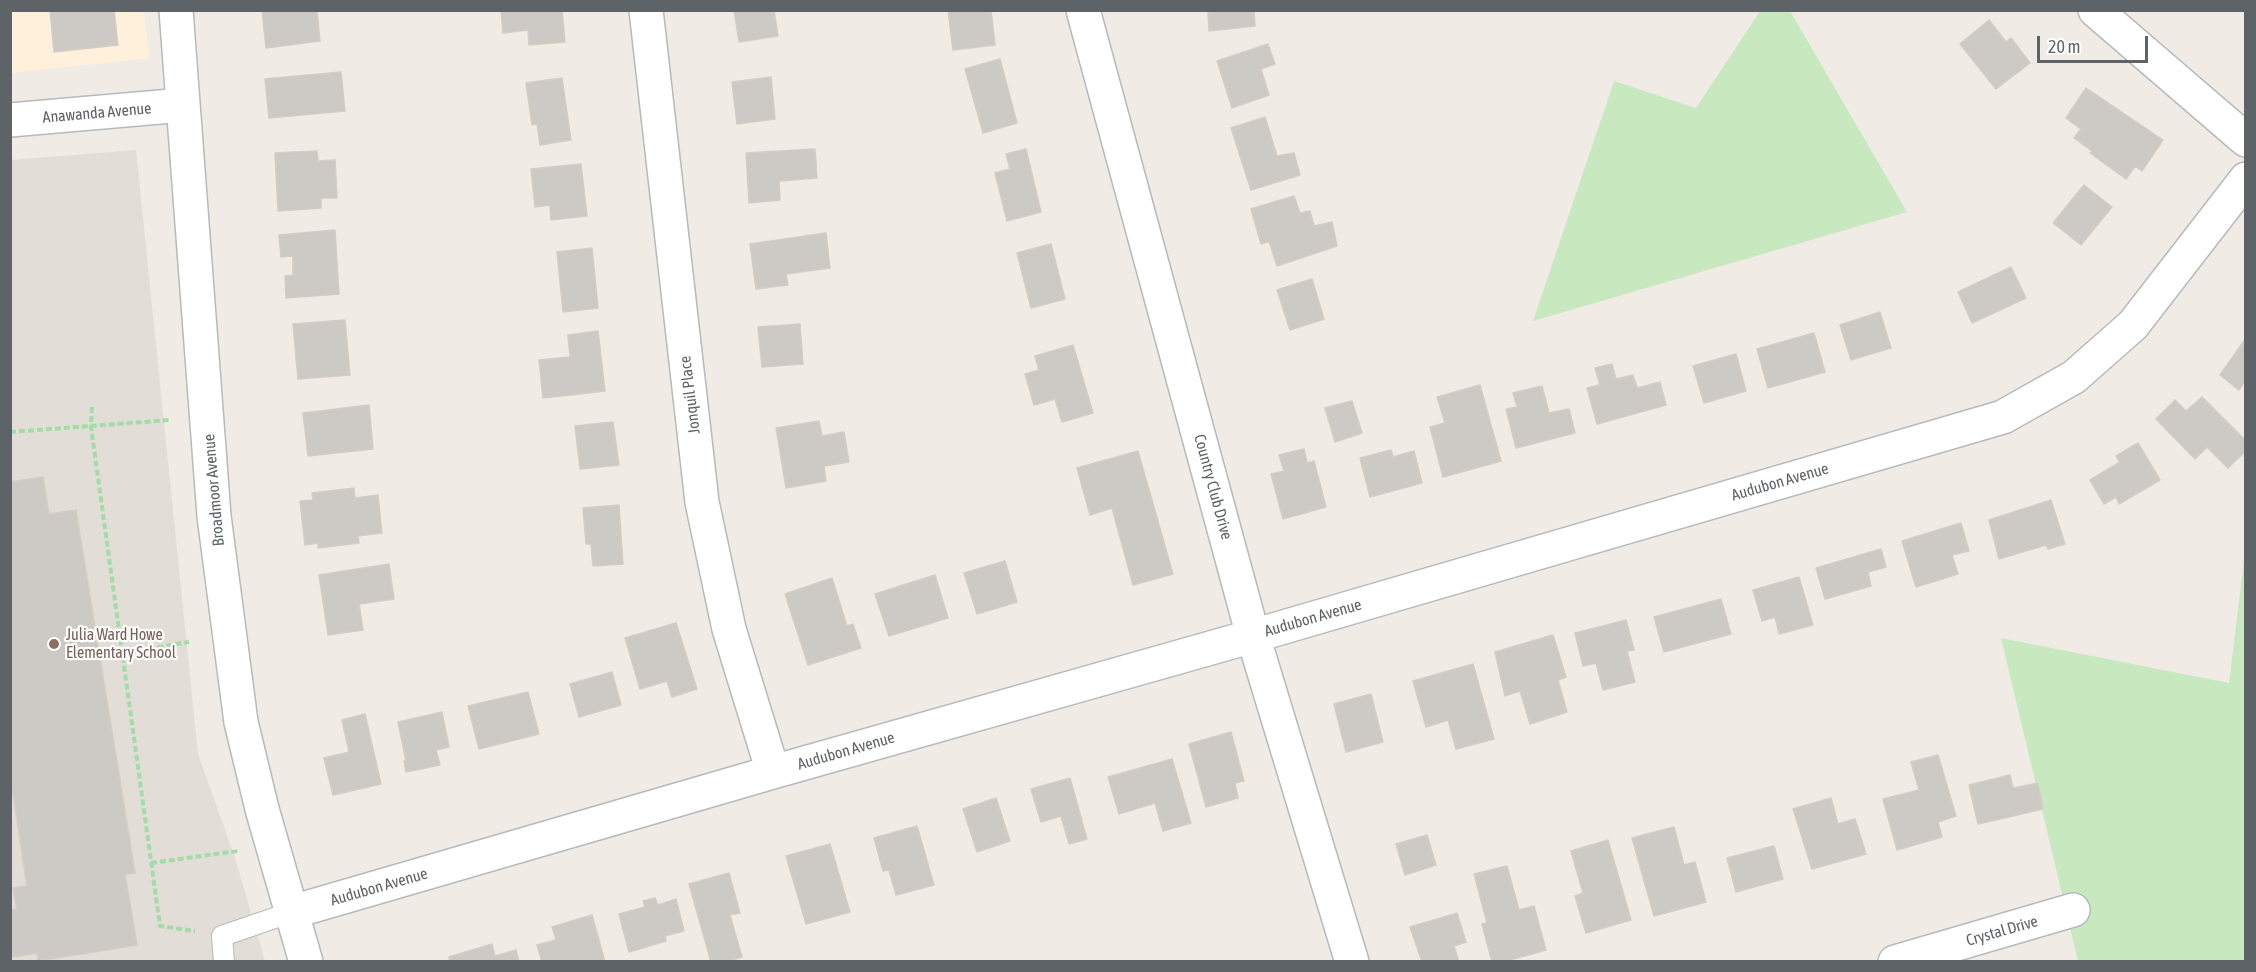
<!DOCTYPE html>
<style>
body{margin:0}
#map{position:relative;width:2256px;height:972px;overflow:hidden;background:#f0ece5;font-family:"Asap Condensed",sans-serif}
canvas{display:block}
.frame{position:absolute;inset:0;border:12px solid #5d6367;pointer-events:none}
.scale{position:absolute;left:2037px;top:36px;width:111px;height:27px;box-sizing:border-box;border:3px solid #5d6367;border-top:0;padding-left:8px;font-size:18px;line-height:21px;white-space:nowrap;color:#5d6367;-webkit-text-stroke:4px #fff;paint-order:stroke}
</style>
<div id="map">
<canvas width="2256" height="972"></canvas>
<div class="frame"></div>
<div class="scale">20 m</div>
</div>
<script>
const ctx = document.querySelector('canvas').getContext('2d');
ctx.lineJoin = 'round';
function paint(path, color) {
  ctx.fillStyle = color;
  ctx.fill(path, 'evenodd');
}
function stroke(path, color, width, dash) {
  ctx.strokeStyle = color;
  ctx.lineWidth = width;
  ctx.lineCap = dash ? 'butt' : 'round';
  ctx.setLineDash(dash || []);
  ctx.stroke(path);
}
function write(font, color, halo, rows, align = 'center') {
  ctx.font = font + ' "Asap Condensed",sans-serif';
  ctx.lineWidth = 4.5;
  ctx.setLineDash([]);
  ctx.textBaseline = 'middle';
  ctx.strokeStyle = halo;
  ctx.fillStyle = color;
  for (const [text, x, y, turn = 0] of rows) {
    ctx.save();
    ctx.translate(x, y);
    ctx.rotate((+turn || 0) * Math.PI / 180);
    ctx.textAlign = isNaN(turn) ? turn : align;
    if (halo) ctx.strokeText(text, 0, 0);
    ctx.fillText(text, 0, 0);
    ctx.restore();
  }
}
const commercial = new Path2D(`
 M 10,11 L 144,11 L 149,58 L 11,73 Z`);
const education = new Path2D(`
 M 136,150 L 198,754 L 235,858 L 265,961 L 11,962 L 11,160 Z`);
const green = new Path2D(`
 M 1760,11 L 1790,11 L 1907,212 L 1533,321 L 1614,81 L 1696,108 Z
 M 2245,552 L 2245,961 L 2078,961 L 2001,638 L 2229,683 Z`);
const building = new Path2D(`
 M 50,10 L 114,10 L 118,45 L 54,52 Z
 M 262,10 L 317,10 L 320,41 L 266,48 Z
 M 501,10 L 562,10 L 565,42 L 529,45 L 528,30 L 503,33 Z
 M 734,10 L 774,10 L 778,36 L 739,42 Z
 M 948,10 L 991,10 L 995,45 L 953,50 Z
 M 1208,10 L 1254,10 L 1255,26 L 1209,31 Z
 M 1989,20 L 2006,42 L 2011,38 L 2030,63 L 1996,89 L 1960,44 Z
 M 1268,44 L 1275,64 L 1261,69 L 1269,95 L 1232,108 L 1217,61 Z
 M 1000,59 L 1017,123 L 983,133 L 965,69 Z
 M 341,72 L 345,111 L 269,118 L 265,79 Z
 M 771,77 L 775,119 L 737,124 L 732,82 Z
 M 562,78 L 571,140 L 540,145 L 537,124 L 532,125 L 526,83 Z
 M 2086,88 L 2163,140 L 2142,171 L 2135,166 L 2126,179 L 2090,153 L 2092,151 L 2074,138 L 2081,129 L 2066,118 Z
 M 1265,117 L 1277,156 L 1294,153 L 1300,175 L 1251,190 L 1231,128 Z
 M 815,149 L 817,178 L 779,181 L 780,200 L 749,203 L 746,153 Z
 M 1026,149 L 1041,212 L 1007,221 L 995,173 L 1010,169 L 1006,154 Z
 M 317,151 L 318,161 L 335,160 L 337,198 L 321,198 L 321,208 L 278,211 L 275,153 Z
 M 581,164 L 587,216 L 551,220 L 550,205 L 535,207 L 531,169 Z
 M 2084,185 L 2112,207 L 2081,245 L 2053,223 Z
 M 1294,196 L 1300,213 L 1310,211 L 1314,226 L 1332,222 L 1337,246 L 1277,266 L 1269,241 L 1261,244 L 1251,209 Z
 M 335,230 L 339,294 L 286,298 L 285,276 L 293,275 L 293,256 L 281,257 L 279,235 Z
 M 826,233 L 830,268 L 786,274 L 788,285 L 756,289 L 750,244 Z
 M 1051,244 L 1065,299 L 1031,308 L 1017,253 Z
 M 592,248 L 598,308 L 563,312 L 557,252 Z
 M 2011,267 L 2026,298 L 1972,323 L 1958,292 Z
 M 1312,279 L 1324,319 L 1290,330 L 1277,290 Z
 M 1880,312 L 1891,348 L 1851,360 L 1840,325 Z
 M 345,320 L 350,375 L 298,379 L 293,324 Z
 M 800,324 L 803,364 L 762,367 L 758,327 Z
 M 598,331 L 605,391 L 543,398 L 539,360 L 570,357 L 568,335 Z
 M 1814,333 L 1825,372 L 1768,388 L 1757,349 Z
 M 2246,338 L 2246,379 L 2239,390 L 2220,375 Z
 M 1073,345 L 1093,413 L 1062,422 L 1055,399 L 1034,405 L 1025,374 L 1039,370 L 1035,356 Z
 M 1736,354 L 1746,391 L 1704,403 L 1693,366 Z
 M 1612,364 L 1616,379 L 1633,375 L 1637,388 L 1660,382 L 1666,405 L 1597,424 L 1587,388 L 1600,385 L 1595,368 Z
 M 1480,385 L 1501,461 L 1443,477 L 1430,427 L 1445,423 L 1437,397 Z
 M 1542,386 L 1549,413 L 1569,409 L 1575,433 L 1516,448 L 1506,409 L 1517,407 L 1513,393 Z
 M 2202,397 L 2246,441 L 2246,451 L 2228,468 L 2207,447 L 2195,459 L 2156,419 L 2175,400 L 2186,411 Z
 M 1352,401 L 1362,433 L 1335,442 L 1325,408 Z
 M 369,405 L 373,449 L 308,456 L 303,413 Z
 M 819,421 L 822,436 L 844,432 L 849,462 L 824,466 L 826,481 L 786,488 L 776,428 Z
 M 613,422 L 619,465 L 580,469 L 575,426 Z
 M 2138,443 L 2160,480 L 2119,504 L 2116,497 L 2104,504 L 2090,480 L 2120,462 L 2116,456 Z
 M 1304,449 L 1307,463 L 1314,461 L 1326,507 L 1283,519 L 1271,474 L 1284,471 L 1279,455 Z
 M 1391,450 L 1393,457 L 1414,451 L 1422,483 L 1370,497 L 1360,458 Z
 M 1138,451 L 1173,574 L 1133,585 L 1112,508 L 1090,515 L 1077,468 Z
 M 43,477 L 49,514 L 76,510 L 135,873 L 125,874 L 137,945 L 38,961 L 37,953 L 12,957 L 10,946 L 10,910 L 17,909 L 13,888 L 27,886 L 10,775 L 10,482 Z
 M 354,488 L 355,498 L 378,495 L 382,533 L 358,536 L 359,543 L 318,548 L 318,543 L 305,545 L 300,501 L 313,500 L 312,493 Z
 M 2051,500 L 2065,544 L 2048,549 L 2046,545 L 1999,559 L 1989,520 Z
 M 619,505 L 623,564 L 593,566 L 591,544 L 586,544 L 583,508 Z
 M 1961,523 L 1969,551 L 1952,555 L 1958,574 L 1916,587 L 1902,541 Z
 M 1881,549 L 1886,567 L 1868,572 L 1871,586 L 1825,599 L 1816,568 Z
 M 1005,561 L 1017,602 L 977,614 L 964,573 Z
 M 389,564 L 394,599 L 359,604 L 363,630 L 328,635 L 319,575 Z
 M 935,575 L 948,618 L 889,636 L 875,594 Z
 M 1799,577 L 1813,625 L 1779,634 L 1775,617 L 1762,621 L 1753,590 Z
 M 832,578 L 847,626 L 853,624 L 861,648 L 808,665 L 785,594 Z
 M 1721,599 L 1731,634 L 1664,652 L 1654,617 Z
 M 1626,620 L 1634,650 L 1627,651 L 1635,682 L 1603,690 L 1596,663 L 1583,666 L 1575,633 Z
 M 676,623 L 697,689 L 672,697 L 667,681 L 640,689 L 625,638 Z
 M 1553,635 L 1566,677 L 1558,680 L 1567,712 L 1530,724 L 1520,691 L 1505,696 L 1495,652 Z
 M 1473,664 L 1494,739 L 1456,749 L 1448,720 L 1426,727 L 1413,681 Z
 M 612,672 L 621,705 L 579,717 L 570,684 Z
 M 528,692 L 539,734 L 479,749 L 468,706 Z
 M 1371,694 L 1383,742 L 1346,752 L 1334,704 Z
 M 442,712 L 449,747 L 436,750 L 440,765 L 406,772 L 404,761 L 406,761 L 398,722 Z
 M 365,714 L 381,784 L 333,795 L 324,758 L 349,752 L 342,720 Z
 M 1231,732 L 1244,781 L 1235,783 L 1238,798 L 1206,807 L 1189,744 Z
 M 1938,755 L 1956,816 L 1938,822 L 1942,837 L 1897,850 L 1883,799 L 1919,790 L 1911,762 Z
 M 1172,759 L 1191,823 L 1163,831 L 1155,803 L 1119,814 L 1108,777 Z
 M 2010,775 L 2013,788 L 2038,783 L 2043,809 L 1978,824 L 1969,785 Z
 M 1070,778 L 1087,839 L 1069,844 L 1061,816 L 1041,822 L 1031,789 Z
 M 996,798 L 1010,841 L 977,852 L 963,809 Z
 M 1831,798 L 1838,824 L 1855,819 L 1866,854 L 1812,869 L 1793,809 Z
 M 917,826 L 934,885 L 896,895 L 889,870 L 883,871 L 874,838 Z
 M 1674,827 L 1684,865 L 1695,862 L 1706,902 L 1654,916 L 1632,838 Z
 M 1427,835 L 1436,865 L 1405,875 L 1396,844 Z
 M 1608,840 L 1631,920 L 1586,933 L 1575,896 L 1583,893 L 1571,851 Z
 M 830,844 L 850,912 L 806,924 L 786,856 Z
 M 1774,846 L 1783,879 L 1736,892 L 1727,858 Z
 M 1507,866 L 1519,910 L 1534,906 L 1546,950 L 1503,962 L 1492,962 L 1482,924 L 1487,923 L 1474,874 Z
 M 729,873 L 740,913 L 730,915 L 742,957 L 726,962 L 711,962 L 689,884 Z
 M 655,898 L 658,905 L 676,899 L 684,931 L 665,936 L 666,941 L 629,952 L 619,914 L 645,907 L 643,901 Z
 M 1457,913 L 1466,942 L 1454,946 L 1459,962 L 1422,962 L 1410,927 Z
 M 592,915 L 605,962 L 542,962 L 537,945 L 556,940 L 552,927 Z
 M 492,944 L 495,956 L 516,950 L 519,962 L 450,962 L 449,957 Z`);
const path = new Path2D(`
 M 92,407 L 91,427 L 160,926 L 195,931
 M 10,432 L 170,420
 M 122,653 L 189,642
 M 151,863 L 238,851`);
const service = new Path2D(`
 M 224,962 L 222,936 L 292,912`);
const minor = new Path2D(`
 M 176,10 L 214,516 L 241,722 L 262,809 L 306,962
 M 646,10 L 702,502 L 729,629 L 773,772
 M 1083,10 L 1253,636 L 1352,962
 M 2095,10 L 2246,140
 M 10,120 L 183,105
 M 292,912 L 773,772 L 1253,636 L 2003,417 L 2074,377 L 2133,325 L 2246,179
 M 1895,962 L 2073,910`);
const markers = [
 [54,644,6,"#8d6e63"]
];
const streetNames = [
 ["Anawanda Avenue",97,113,-5],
 ["Jonquil Place",690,395,-97],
 ["Audubon Avenue",1780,482,-16],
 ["Country Club Drive",1213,487,75],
 ["Broadmoor Avenue",214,490,-95],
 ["Audubon Avenue",1313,618,-16],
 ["Audubon Avenue",846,751,-16],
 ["Audubon Avenue",379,887,-16],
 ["Crystal Drive",2002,931,-16]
];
const educationNames = [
 ["Julia Ward Howe",66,635],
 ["Elementary School",66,653]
];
paint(commercial, '#fff0db');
paint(education, '#e2ddd6');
paint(green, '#c8e9c0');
paint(building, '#cdc9c4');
stroke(building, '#d5ccc3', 1.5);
stroke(service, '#b6b9bd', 22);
stroke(minor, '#b6b9bd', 36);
stroke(path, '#a2dca6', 4, [6, 3]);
stroke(service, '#fff', 20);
stroke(minor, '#fff', 33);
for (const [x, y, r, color] of markers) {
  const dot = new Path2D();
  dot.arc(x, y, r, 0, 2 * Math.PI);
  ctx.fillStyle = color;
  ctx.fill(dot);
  stroke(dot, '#fff', 2);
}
write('16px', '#5d6367', '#fff', streetNames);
write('16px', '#785e54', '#fff', educationNames, 'left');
</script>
